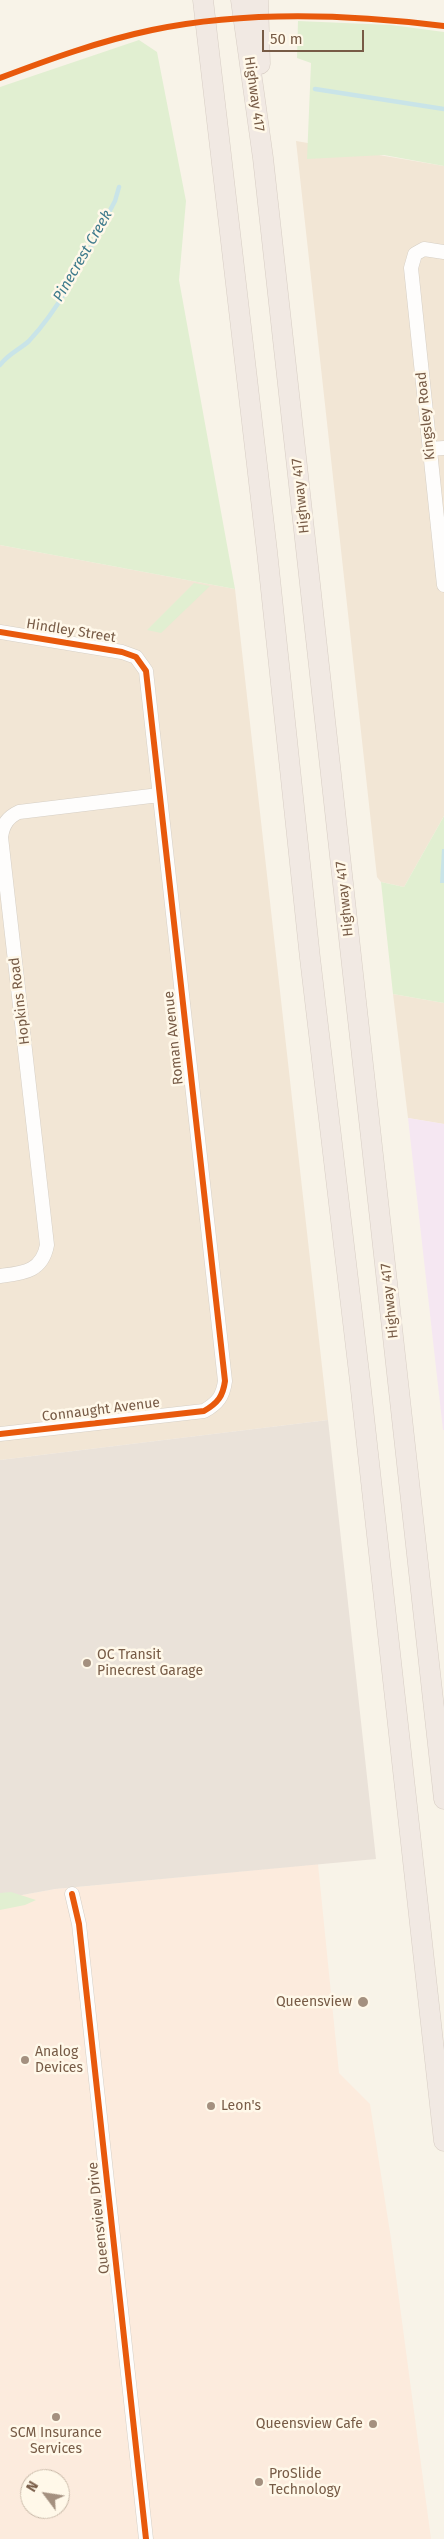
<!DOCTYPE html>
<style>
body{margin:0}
#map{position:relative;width:444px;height:2539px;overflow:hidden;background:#f8f3e8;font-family:"Fira Sans",sans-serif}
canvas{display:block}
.north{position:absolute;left:20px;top:2469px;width:50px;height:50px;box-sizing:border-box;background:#fff8e9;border:1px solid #c9b9a8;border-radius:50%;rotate:301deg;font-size:14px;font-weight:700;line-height:20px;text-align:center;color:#775b46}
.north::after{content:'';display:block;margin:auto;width:18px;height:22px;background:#a4907f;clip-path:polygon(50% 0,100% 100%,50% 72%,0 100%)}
.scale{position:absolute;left:262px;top:30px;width:102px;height:22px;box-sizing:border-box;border:2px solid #775b46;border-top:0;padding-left:6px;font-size:15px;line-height:18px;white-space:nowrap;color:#775b46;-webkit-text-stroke:4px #fff8e9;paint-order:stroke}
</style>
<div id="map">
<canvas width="444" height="2539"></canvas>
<div class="north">N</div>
<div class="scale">50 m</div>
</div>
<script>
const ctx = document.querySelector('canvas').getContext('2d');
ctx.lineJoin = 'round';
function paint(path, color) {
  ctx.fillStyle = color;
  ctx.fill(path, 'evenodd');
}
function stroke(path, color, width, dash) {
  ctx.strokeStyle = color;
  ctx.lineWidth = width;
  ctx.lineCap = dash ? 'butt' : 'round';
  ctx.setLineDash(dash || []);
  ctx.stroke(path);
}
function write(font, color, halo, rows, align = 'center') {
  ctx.font = font + ' "Fira Sans",sans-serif';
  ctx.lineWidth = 5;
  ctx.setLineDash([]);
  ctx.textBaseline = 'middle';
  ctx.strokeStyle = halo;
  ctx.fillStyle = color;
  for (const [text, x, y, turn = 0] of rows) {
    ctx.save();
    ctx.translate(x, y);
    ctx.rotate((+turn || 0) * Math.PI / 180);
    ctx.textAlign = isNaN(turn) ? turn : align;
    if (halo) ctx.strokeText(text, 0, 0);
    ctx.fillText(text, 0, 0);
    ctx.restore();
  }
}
const residential = new Path2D(`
 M 296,141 L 444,166 L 444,816 L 404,887 L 381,882 L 377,877 Z
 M 0,545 L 235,589 L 328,1420 L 0,1460 Z
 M 393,994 L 444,1003 L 444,1124 L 408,1118 Z`);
const commercial = new Path2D(`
 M 318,1864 L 339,2073 L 370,2104 L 391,2239 L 431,2539 L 0,2539 L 0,1899 L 55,1889 ZM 30,2479 L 60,2479 L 60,2509 L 30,2509 Z`);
const industrial = new Path2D(`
 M 328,1420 L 376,1859 L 55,1889 L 0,1899 L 0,1460 Z`);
const education = new Path2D(`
 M 408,1118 L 444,1124 L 444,1430 L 443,1430 Z`);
const green = new Path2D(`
 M 298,21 L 391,25 L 444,32 L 444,166 L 384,155 L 307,159 L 311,63 L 297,58 Z
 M 139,40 L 157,52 L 186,201 L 179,280 L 235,589 L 0,545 L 0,87 Z
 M 194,583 L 210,586 L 161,633 L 147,630 Z
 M 444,816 L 444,1003 L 393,994 L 381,882 L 404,887 Z
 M 11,1892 L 36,1900 L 25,1905 L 0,1910 L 0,1893 Z`);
const water = new Path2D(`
 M 442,849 L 444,849 L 444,883 L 440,883 Z`);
const stream = new Path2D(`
 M 315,89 L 444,109
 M 0,365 C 8,354 19,350 29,341 C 64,304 91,246 115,201 L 119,187`);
const minor = new Path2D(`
 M 444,252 L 424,249 L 415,254 L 411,268 L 444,585
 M 429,449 L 444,448
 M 0,632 L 122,652 L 136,657 L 146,671 L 225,1381 C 223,1396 218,1403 204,1411 L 0,1434
 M 0,1276 C 23,1273 42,1272 47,1245 L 1,837 C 3,824 8,817 19,812 L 159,795
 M 72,1894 L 79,1924 L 146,2539`);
const highway = new Path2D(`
 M 203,0 L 267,551 L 310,958 L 360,1381 L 444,2141
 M 241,0 L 263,158 L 444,1799
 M 258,0 L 260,64`);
const cycleway = new Path2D(`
 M 0,78 C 50,59 100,41 152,30 C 247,10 348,14 444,26
 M 0,632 L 122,652 L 136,657 L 146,671 L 225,1381 C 223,1396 218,1403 204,1411 L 0,1434
 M 72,1894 L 79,1924 L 146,2539`);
const markers = [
 [87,1663,5,"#a4907f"],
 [363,2002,6,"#a4907f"],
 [25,2060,5,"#a4907f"],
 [211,2106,5,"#a4907f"],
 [56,2417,5,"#a4907f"],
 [373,2424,5,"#a4907f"],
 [259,2482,5,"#a4907f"]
];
const streetNames = [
 ["Highway 417",254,94,82],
 ["Kingsley Road",426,416,-96],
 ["Highway 417",301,496,-96],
 ["Hindley Street",71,631,9],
 ["Highway 417",345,899,-96],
 ["Hopkins Road",20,1001,-97],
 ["Roman Avenue",174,1038,-96],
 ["Highway 417",390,1301,-96],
 ["Connaught Avenue",101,1410,-7],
 ["Queensview Drive",99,2218,-96]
];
const poiNames = [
 ["OC Transit",97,1655],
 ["Pinecrest Garage",97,1671],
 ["Queensview",352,2002,"right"],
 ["Analog",35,2052],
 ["Devices",35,2068],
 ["Leon's",221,2106],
 ["Queensview Cafe",363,2424,"right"],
 ["SCM Insurance",56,2433,"center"],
 ["Services",56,2449,"center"],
 ["ProSlide",269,2474],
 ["Technology",269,2490]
];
const waterNames = [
 ["Pinecrest Creek",83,256,-60]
];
paint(residential, '#f2e6d5');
paint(commercial, '#fcebdd');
paint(industrial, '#eae2d9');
paint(education, '#f5e7f2');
paint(green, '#e1efd1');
paint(water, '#c9e4e8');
stroke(stream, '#c9e4e8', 4.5);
stroke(minor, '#d6cfc5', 15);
stroke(highway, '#d7cdc4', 21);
stroke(minor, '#fefdfc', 14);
stroke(highway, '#f1e9e3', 20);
stroke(cycleway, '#e8590c', 6);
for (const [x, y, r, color] of markers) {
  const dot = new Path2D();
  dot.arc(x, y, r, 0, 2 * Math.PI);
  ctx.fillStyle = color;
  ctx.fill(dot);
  stroke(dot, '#fff8e9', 2);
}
write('14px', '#775b46', '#fff8e9', streetNames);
write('14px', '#775b46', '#fff8e9', poiNames, 'left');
write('italic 15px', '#3f7a8c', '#fff8e9', waterNames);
</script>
